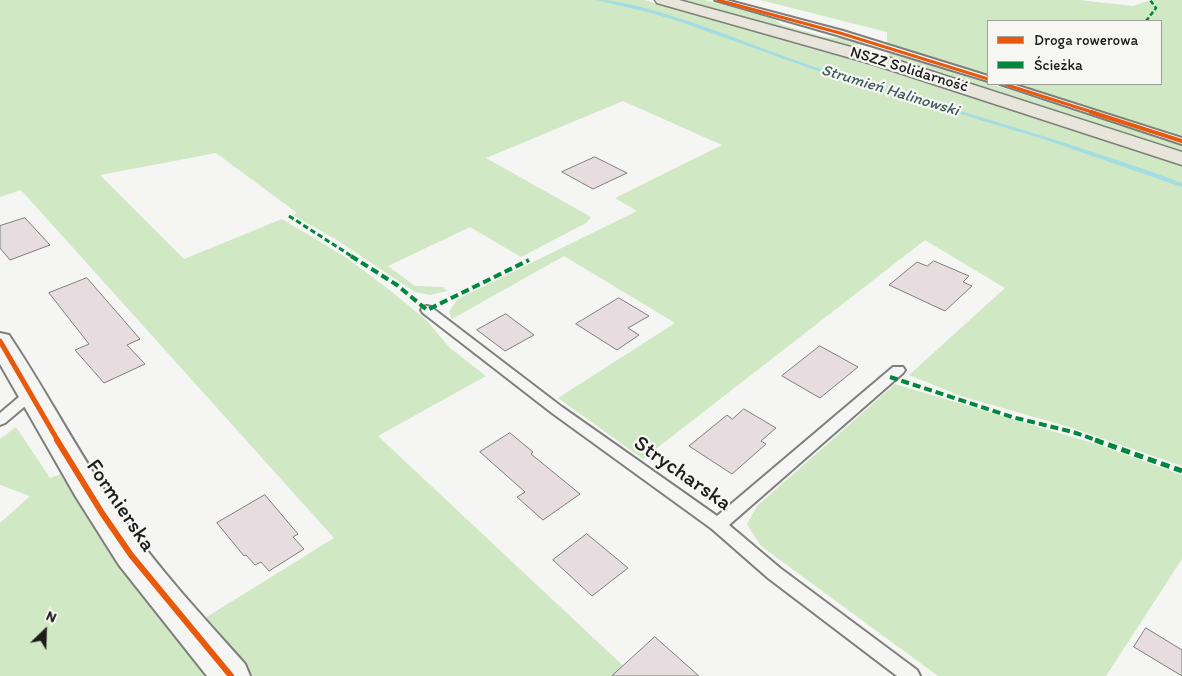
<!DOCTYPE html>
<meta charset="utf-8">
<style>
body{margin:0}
#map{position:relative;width:1182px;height:676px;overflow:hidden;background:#f5f5f3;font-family:Itim,sans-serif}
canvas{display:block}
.legend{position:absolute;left:987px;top:20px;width:175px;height:65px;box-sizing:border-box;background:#f6f6f2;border:1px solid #9f9f9c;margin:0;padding:6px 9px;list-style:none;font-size:15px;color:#1c1c1c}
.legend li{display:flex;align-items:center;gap:10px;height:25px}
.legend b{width:25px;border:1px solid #9f9f9c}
.north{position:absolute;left:20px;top:606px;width:50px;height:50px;-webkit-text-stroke:4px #f6f6f2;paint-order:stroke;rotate:24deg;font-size:14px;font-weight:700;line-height:20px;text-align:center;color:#1c1c1c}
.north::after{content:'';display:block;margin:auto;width:18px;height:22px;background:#1c1c1c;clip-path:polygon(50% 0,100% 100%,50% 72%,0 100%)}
</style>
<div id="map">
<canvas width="1182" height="676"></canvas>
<ul class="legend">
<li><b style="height:6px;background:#e8590c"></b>Droga rowerowa</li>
<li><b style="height:6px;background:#00873e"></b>Ścieżka</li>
</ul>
<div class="north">N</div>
</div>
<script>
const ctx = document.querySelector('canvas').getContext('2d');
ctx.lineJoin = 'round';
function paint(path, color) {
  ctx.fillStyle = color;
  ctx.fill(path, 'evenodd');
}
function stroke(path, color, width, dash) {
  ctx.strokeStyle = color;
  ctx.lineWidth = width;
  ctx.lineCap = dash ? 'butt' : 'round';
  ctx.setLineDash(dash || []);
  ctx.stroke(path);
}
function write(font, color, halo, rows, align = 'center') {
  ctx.font = font + ' Itim,sans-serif';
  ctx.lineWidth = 4.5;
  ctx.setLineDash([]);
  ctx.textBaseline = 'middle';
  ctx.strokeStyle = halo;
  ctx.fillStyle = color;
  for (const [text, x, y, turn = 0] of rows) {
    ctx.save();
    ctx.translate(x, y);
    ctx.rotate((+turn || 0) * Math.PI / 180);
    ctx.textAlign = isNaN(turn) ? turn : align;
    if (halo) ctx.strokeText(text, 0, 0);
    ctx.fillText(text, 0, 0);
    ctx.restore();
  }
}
const green = new Path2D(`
 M 0,0 L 644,0 L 951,88 L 1182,165 L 1182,466 L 1069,427 L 961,396 L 909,375 L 1005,288 L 925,240 L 643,459 L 558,398 L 675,323 L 564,256 L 452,319 L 449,312 L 456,301 L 462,297 L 637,211 L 615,198 L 722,145 L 623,101 L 486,158 L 591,217 L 586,223 L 521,257 L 470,227 L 388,266 L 415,286 L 443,287 L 447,291 L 430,295 L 415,292 L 337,240 L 293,215 L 297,213 L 216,153 L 100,175 L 184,259 L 282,219 L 347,258 L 392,292 L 426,320 L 450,348 L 486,376 L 378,436 L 634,676 L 253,676 L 205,618 L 334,538 L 21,190 L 0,197 Z
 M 682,0 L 705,0 L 771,18 L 783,25 L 825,37 L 849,39 L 864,44 L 849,46 Z
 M 760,0 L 1079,0 L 1133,6 L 1151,0 L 1182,0 L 1182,138 L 1016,84 L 1161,84 L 1161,21 L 988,21 L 988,75 L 887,44 L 887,32 Z
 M 890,52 L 1182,145 L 1182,154 L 897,61 L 888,54 Z
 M 895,384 L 1099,445 L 1182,475 L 1182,559 L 1106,676 L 938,676 L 761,546 L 747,524 L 757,506 Z
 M 16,427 L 50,478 L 61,474 L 108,544 L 207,676 L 0,676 L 0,523 L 30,496 L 0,485 L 0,439 Z`);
const stream = new Path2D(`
 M 596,0 C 620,0 646,8 669,15 C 719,30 766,51 815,67 C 937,106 1062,138 1182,183 L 1182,187 L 1043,139 L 812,69 L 678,21 L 651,13 Z`);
const building = new Path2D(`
 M 595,157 L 627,173 L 593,189 L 562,172 Z
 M 25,218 L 50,245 L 10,260 L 0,248 L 0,226 Z
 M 934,261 L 969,276 L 963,282 L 972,286 L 945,311 L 889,285 L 917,262 L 927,266 Z
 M 87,278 L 140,339 L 127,345 L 145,364 L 104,383 L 75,350 L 89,344 L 49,293 Z
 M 619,298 L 649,316 L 628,328 L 639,335 L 617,350 L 576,324 Z
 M 506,314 L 534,335 L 505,351 L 477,330 Z
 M 820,346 L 858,367 L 820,398 L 782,376 Z
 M 744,409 L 776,428 L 761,441 L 766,444 L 732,474 L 689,446 L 727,415 L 732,419 Z
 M 510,433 L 533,452 L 531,454 L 580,494 L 543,520 L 517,497 L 525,492 L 480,452 Z
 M 265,495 L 298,534 L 293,537 L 304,549 L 269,571 L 261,562 L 255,565 L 246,555 L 244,556 L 217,523 Z
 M 587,534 L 628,568 L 592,596 L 553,560 Z
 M 1146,628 L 1182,650 L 1182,676 L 1134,647 Z
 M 655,637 L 699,676 L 612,676 Z`);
const lane = new Path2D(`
 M 715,0 L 726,0 L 843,31 L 988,76 L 988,81 L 837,35 Z
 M 1000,84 L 1012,84 L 1182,138 L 1182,144 Z
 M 427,306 L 431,307 L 562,407 L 717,516 L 893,367 L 903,367 L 905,370 L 903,373 L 729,525 L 780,568 L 917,670 L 920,676 L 897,676 L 768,578 L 712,529 L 552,413 L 423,313 L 421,310 L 423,307 Z
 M 31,389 L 38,394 L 36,397 L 5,423 L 0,425 L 0,413 L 26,391 Z`);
const street = new Path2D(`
 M 0,333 L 9,335 C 51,398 85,466 130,528 C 165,576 205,619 245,664 L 250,676 L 207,676 L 119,565 L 76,497 L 0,364 Z`);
const primary = new Path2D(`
 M 655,0 L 679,0 L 884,56 L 1182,152 L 1182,165 L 872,64 L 657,3 Z`);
const quietFar3 = new Path2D(`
 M 1146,21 L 1156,8 L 1150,0`);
const quietFar2 = new Path2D(`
 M 289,216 L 353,257`);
const quietFar1 = new Path2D(`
 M 351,256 L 397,285 L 427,310 L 529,260
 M 890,377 L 1012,417 L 1073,432 L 1099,441`);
const quiet = new Path2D(`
 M 1095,440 L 1182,471`);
const cyclewayFar3 = new Path2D(`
 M 718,0 L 840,33 L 988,79
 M 1004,84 L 1095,113`);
const cyclewayFar2 = new Path2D(`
 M 1091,112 L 1182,141`);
const cyclewayFar1 = new Path2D(`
 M 0,341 L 58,441`);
const cycleway = new Path2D(`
 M 57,440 L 102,513 L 131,555 L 231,676`);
const farStreetnames = [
 ["NSZZ Solidarność",909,70,17]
];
const farWaternames = [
 ["Strumień Halinowski",890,91,17]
];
const nearStreetnames = [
 ["Strycharska",682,474,35],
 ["Formierska",120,506,56]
];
paint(green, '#d0e8c3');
paint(stream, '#a3dce2');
paint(building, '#e7dde0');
stroke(building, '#7e7e7d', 1);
stroke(lane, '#7e7e7d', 4);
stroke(street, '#7e7e7d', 4);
stroke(primary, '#7e7e7d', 3);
paint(lane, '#f5f5f3');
paint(street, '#f5f5f3');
paint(primary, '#e8e6da');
stroke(quietFar3, '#00873e', 2.5, [4.5, 2.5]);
stroke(quietFar2, '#00873e', 3, [5.5, 3]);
stroke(quietFar1, '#00873e', 4, [8, 4]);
stroke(quiet, '#00873e', 5, [9, 5]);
stroke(cyclewayFar3, '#e8590c', 3);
stroke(cyclewayFar2, '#e8590c', 4);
stroke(cyclewayFar1, '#e8590c', 5);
stroke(cycleway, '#e8590c', 6);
write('16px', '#1c1c1c', '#f6f6f2', farStreetnames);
write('italic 16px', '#3f5b5f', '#f6f6f2', farWaternames);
write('22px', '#1c1c1c', '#f6f6f2', nearStreetnames);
</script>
